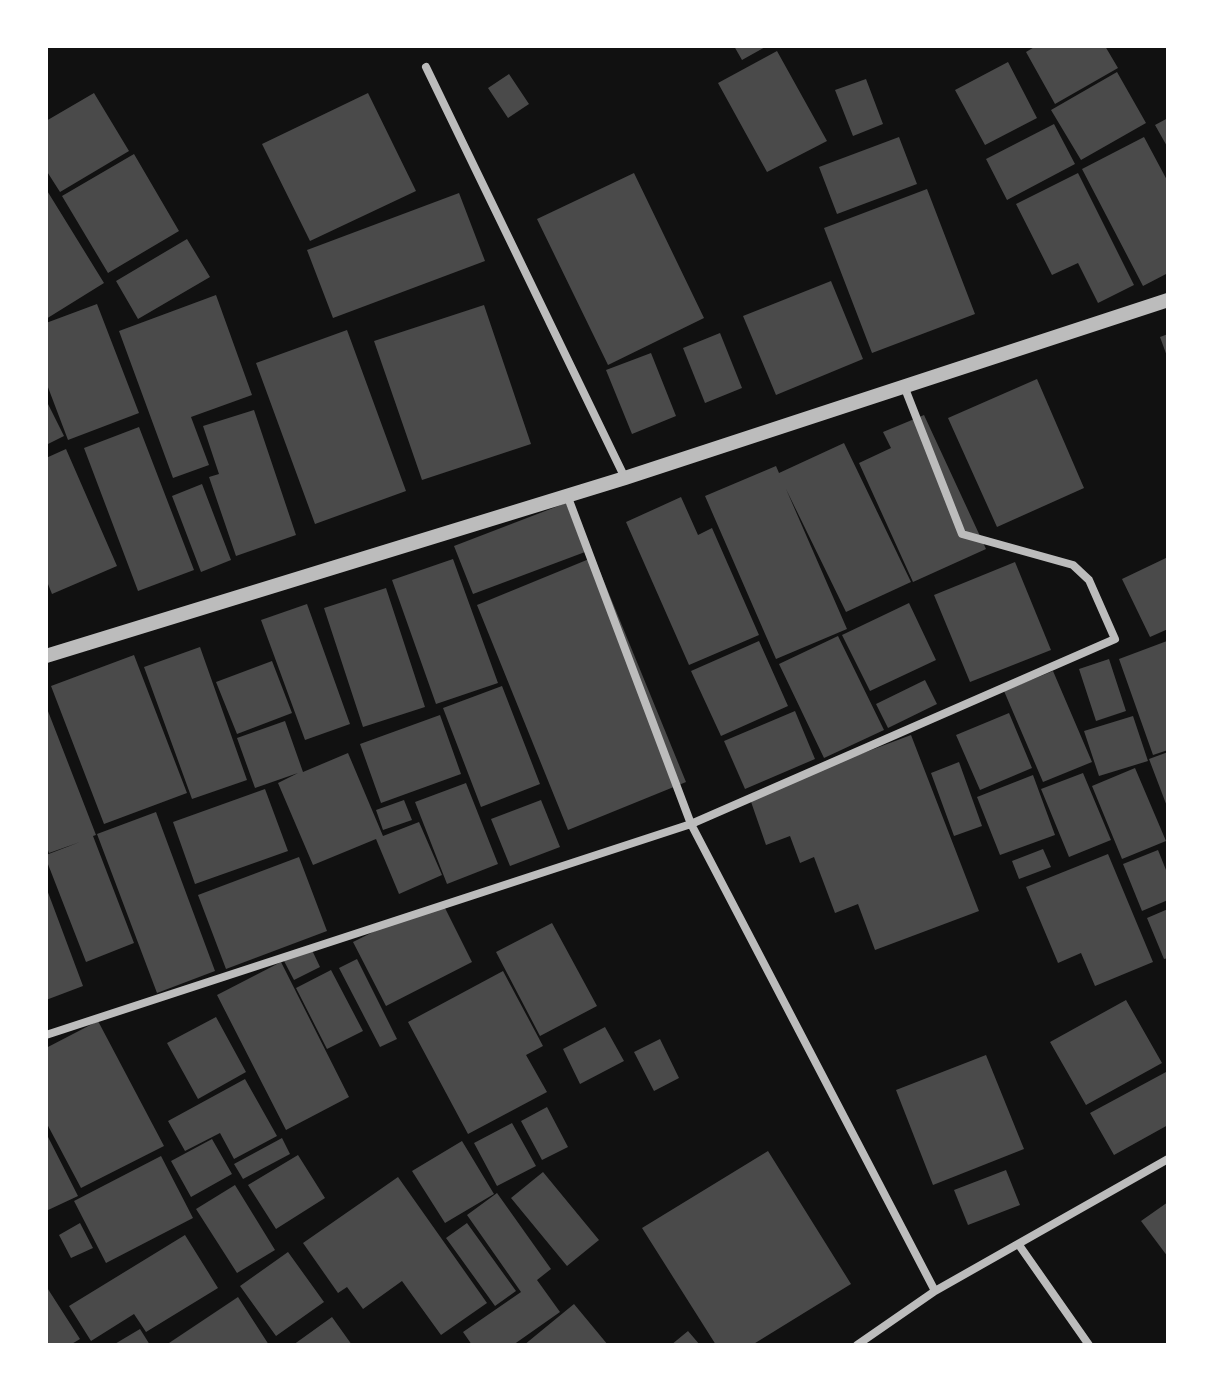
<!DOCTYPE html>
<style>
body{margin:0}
#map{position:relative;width:1214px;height:1391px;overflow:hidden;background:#111;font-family:Lato,sans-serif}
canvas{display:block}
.frame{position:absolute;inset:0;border:48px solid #fff;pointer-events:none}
</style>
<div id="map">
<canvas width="1214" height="1391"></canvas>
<div class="frame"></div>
</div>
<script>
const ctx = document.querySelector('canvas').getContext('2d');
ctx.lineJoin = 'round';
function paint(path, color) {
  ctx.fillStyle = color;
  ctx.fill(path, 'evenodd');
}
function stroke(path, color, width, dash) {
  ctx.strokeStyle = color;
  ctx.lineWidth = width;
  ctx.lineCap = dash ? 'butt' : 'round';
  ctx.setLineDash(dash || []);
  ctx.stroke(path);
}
const building = new Path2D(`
 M 734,46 L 767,46 L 742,60 Z
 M 1036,46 L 1105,46 L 1118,68 L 1055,104 L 1026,52 Z
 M 777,51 L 827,141 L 767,172 L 718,83 Z
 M 1008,62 L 1037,118 L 985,145 L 955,90 Z
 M 1117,72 L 1146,123 L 1081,160 L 1051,110 Z
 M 509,74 L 529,104 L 508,118 L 488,88 Z
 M 866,79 L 883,124 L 853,136 L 835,90 Z
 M 94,93 L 129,151 L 60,192 L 46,170 L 46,121 Z
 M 368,93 L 416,191 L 310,241 L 262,144 Z
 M 1168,118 L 1168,148 L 1155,125 Z
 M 1054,124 L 1075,164 L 1007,200 L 986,159 Z
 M 899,137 L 917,184 L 837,214 L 819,167 Z
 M 1144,137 L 1168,182 L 1168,273 L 1143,286 L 1082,169 Z
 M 134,154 L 179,231 L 108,273 L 62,196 Z
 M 634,173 L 704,318 L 608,365 L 537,219 Z
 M 1078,173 L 1134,285 L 1098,303 L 1078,263 L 1052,275 L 1016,204 Z
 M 46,189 L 104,283 L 46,319 Z
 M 927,189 L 975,314 L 872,353 L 824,228 Z
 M 459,193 L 485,261 L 333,318 L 307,250 Z
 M 187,239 L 210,277 L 138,319 L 116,281 Z
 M 831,281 L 863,359 L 776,395 L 743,316 Z
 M 216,295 L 252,395 L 191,417 L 209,465 L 173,478 L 119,331 Z
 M 97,304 L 139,413 L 68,440 L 46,382 L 46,323 Z
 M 484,305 L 531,444 L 422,480 L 374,341 Z
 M 347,330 L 406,491 L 315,524 L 256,363 Z
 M 720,333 L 742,388 L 705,403 L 683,348 Z
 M 1168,334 L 1168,359 L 1160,337 Z
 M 651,353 L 676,416 L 632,434 L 606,370 Z
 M 1037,379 L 1084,488 L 997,527 L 948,418 Z
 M 46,400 L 64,436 L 46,445 Z
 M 254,410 L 296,535 L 236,556 L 209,477 L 219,474 L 203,426 Z
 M 924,415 L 986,549 L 913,582 L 859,463 L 891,448 L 883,432 Z
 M 139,427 L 194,570 L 138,591 L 84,448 Z
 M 844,443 L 911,582 L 846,612 L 786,489 L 847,629 L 776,659 L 705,496 L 776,466 L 779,473 Z
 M 66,449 L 117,566 L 52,594 L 46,579 L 46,458 Z
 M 202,484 L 231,560 L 201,572 L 172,496 Z
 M 681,497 L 698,535 L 712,528 L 759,635 L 689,665 L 626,522 Z
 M 566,503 L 585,552 L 473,594 L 454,546 Z
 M 594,557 L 686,782 L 568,830 L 477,605 Z
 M 1168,557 L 1168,629 L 1150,637 L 1122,579 Z
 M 453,559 L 498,683 L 436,704 L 392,580 Z
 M 1015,562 L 1051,650 L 970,682 L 934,595 Z
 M 386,588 L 425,707 L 363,727 L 324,608 Z
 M 909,603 L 936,660 L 870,691 L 842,635 Z
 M 307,604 L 350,724 L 305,740 L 261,620 Z
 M 838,636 L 884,730 L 824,758 L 779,664 Z
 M 759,641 L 788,706 L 721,736 L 691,671 Z
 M 1167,641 L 1168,750 L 1153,755 L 1119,659 Z
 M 200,647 L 247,780 L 192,799 L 144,667 Z
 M 134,655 L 187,793 L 104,824 L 51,686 Z
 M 1109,659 L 1126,711 L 1096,721 L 1079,669 Z
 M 272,661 L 292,713 L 237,734 L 216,682 Z
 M 1053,671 L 1092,762 L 1043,782 L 1004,691 Z
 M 925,680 L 937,704 L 888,728 L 876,704 Z
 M 502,686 L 540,784 L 481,807 L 443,708 Z
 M 46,706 L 96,835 L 93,836 L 134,943 L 86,962 L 46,859 L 46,855 L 80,842 L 49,853 L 46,845 Z
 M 795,711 L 815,759 L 745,789 L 724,741 Z
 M 1009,713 L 1032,768 L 980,790 L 956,735 Z
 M 440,715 L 461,774 L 381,803 L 360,744 Z
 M 1133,716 L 1148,761 L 1099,776 L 1084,731 Z
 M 285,721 L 303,772 L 348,753 L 383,836 L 419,822 L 442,875 L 399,894 L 376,839 L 313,865 L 278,783 L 298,773 L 255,788 L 237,738 Z
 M 911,735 L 979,911 L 875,950 L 858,904 L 835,913 L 814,857 L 800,863 L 790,836 L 766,845 L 749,796 Z
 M 1168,752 L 1168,809 L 1149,759 Z
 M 959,762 L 982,826 L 954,836 L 931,773 Z
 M 1135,768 L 1166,841 L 1122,859 L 1092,786 Z
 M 1083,773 L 1111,840 L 1069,857 L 1041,789 Z
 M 1033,775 L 1055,835 L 1000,855 L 977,797 Z
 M 466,783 L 498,864 L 447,884 L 415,802 Z
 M 265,789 L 288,851 L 195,884 L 173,822 Z
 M 404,800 L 412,820 L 383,830 L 376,810 Z
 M 541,800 L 560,847 L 510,866 L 491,819 Z
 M 156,812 L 215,971 L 157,993 L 97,834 Z
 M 1043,849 L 1051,867 L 1019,879 L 1012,861 Z
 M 1158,850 L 1168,875 L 1168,900 L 1142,911 L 1123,864 Z
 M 1108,854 L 1153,962 L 1095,986 L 1081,953 L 1058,963 L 1026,887 Z
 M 299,857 L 327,931 L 226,969 L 198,895 Z
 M 46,887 L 83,986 L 46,1000 Z
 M 443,904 L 472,962 L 386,1006 L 353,942 L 411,913 Z
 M 1168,909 L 1168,958 L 1164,959 L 1147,918 Z
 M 552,923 L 597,1006 L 540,1036 L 496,952 Z
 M 311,948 L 320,967 L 294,980 L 284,961 Z
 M 357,959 L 397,1039 L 380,1047 L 339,968 Z
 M 281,962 L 349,1097 L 286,1130 L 217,995 Z
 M 331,970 L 363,1031 L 327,1049 L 296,988 Z
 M 503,971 L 543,1046 L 526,1055 L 547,1092 L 468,1134 L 408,1022 Z
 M 1126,1000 L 1162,1063 L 1086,1105 L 1050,1042 Z
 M 216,1017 L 246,1072 L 198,1099 L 167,1043 Z
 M 98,1021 L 164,1146 L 81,1188 L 46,1122 L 46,1048 Z
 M 605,1027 L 624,1061 L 580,1084 L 563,1049 Z
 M 660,1039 L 679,1078 L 654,1091 L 634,1052 Z
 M 986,1055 L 1024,1149 L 933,1185 L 896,1090 Z
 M 1166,1072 L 1168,1076 L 1168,1125 L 1114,1155 L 1090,1113 Z
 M 245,1079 L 277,1136 L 234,1159 L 220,1133 L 185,1151 L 168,1121 Z
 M 547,1107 L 568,1147 L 542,1160 L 521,1121 Z
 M 512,1123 L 536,1166 L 497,1186 L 474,1143 Z
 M 46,1133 L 78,1196 L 46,1211 Z
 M 282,1138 L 290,1154 L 243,1179 L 234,1164 Z
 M 212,1139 L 232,1174 L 191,1197 L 171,1161 Z
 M 462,1141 L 494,1194 L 445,1223 L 412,1171 Z
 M 768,1151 L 851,1284 L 752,1345 L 716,1345 L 642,1228 Z
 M 298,1155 L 325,1198 L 276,1229 L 248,1185 Z
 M 161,1156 L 193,1218 L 106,1263 L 74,1201 Z
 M 1006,1170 L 1020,1205 L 968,1225 L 954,1190 Z
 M 543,1172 L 599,1240 L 567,1266 L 511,1198 Z
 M 398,1177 L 487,1303 L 441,1335 L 402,1281 L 363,1309 L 347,1287 L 338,1293 L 303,1243 Z
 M 235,1185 L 275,1250 L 237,1273 L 196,1209 Z
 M 497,1193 L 551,1269 L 537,1280 L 560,1312 L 513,1345 L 472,1345 L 463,1332 L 521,1292 L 467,1215 Z
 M 1168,1202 L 1168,1257 L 1141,1221 Z
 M 80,1223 L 93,1248 L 71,1258 L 59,1235 Z
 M 467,1223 L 516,1291 L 495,1306 L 446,1238 Z
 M 185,1235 L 218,1288 L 146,1332 L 134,1314 L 91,1341 L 69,1306 Z
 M 288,1252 L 324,1302 L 276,1336 L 240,1286 Z
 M 46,1286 L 80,1339 L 70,1345 L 46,1345 Z
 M 238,1297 L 269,1345 L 166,1345 Z
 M 574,1304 L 608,1345 L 524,1345 Z
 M 332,1317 L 352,1345 L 293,1345 Z
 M 140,1329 L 150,1345 L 113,1345 Z
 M 688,1331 L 700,1345 L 671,1345 Z`);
const minor = new Path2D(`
 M 426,67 L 625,478
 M 567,495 L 691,824 L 935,1291
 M 46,1035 L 691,824 L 1115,639 L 1089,580 L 1073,565 L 962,534 L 904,386
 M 1019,1245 L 1089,1345
 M 857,1345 L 935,1291 L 1168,1159`);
const tertiary = new Path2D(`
 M 46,656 L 625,478 L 1168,300`);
paint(building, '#4a4a4a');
stroke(minor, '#bcbcbc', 8);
stroke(tertiary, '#bcbcbc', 14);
</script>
